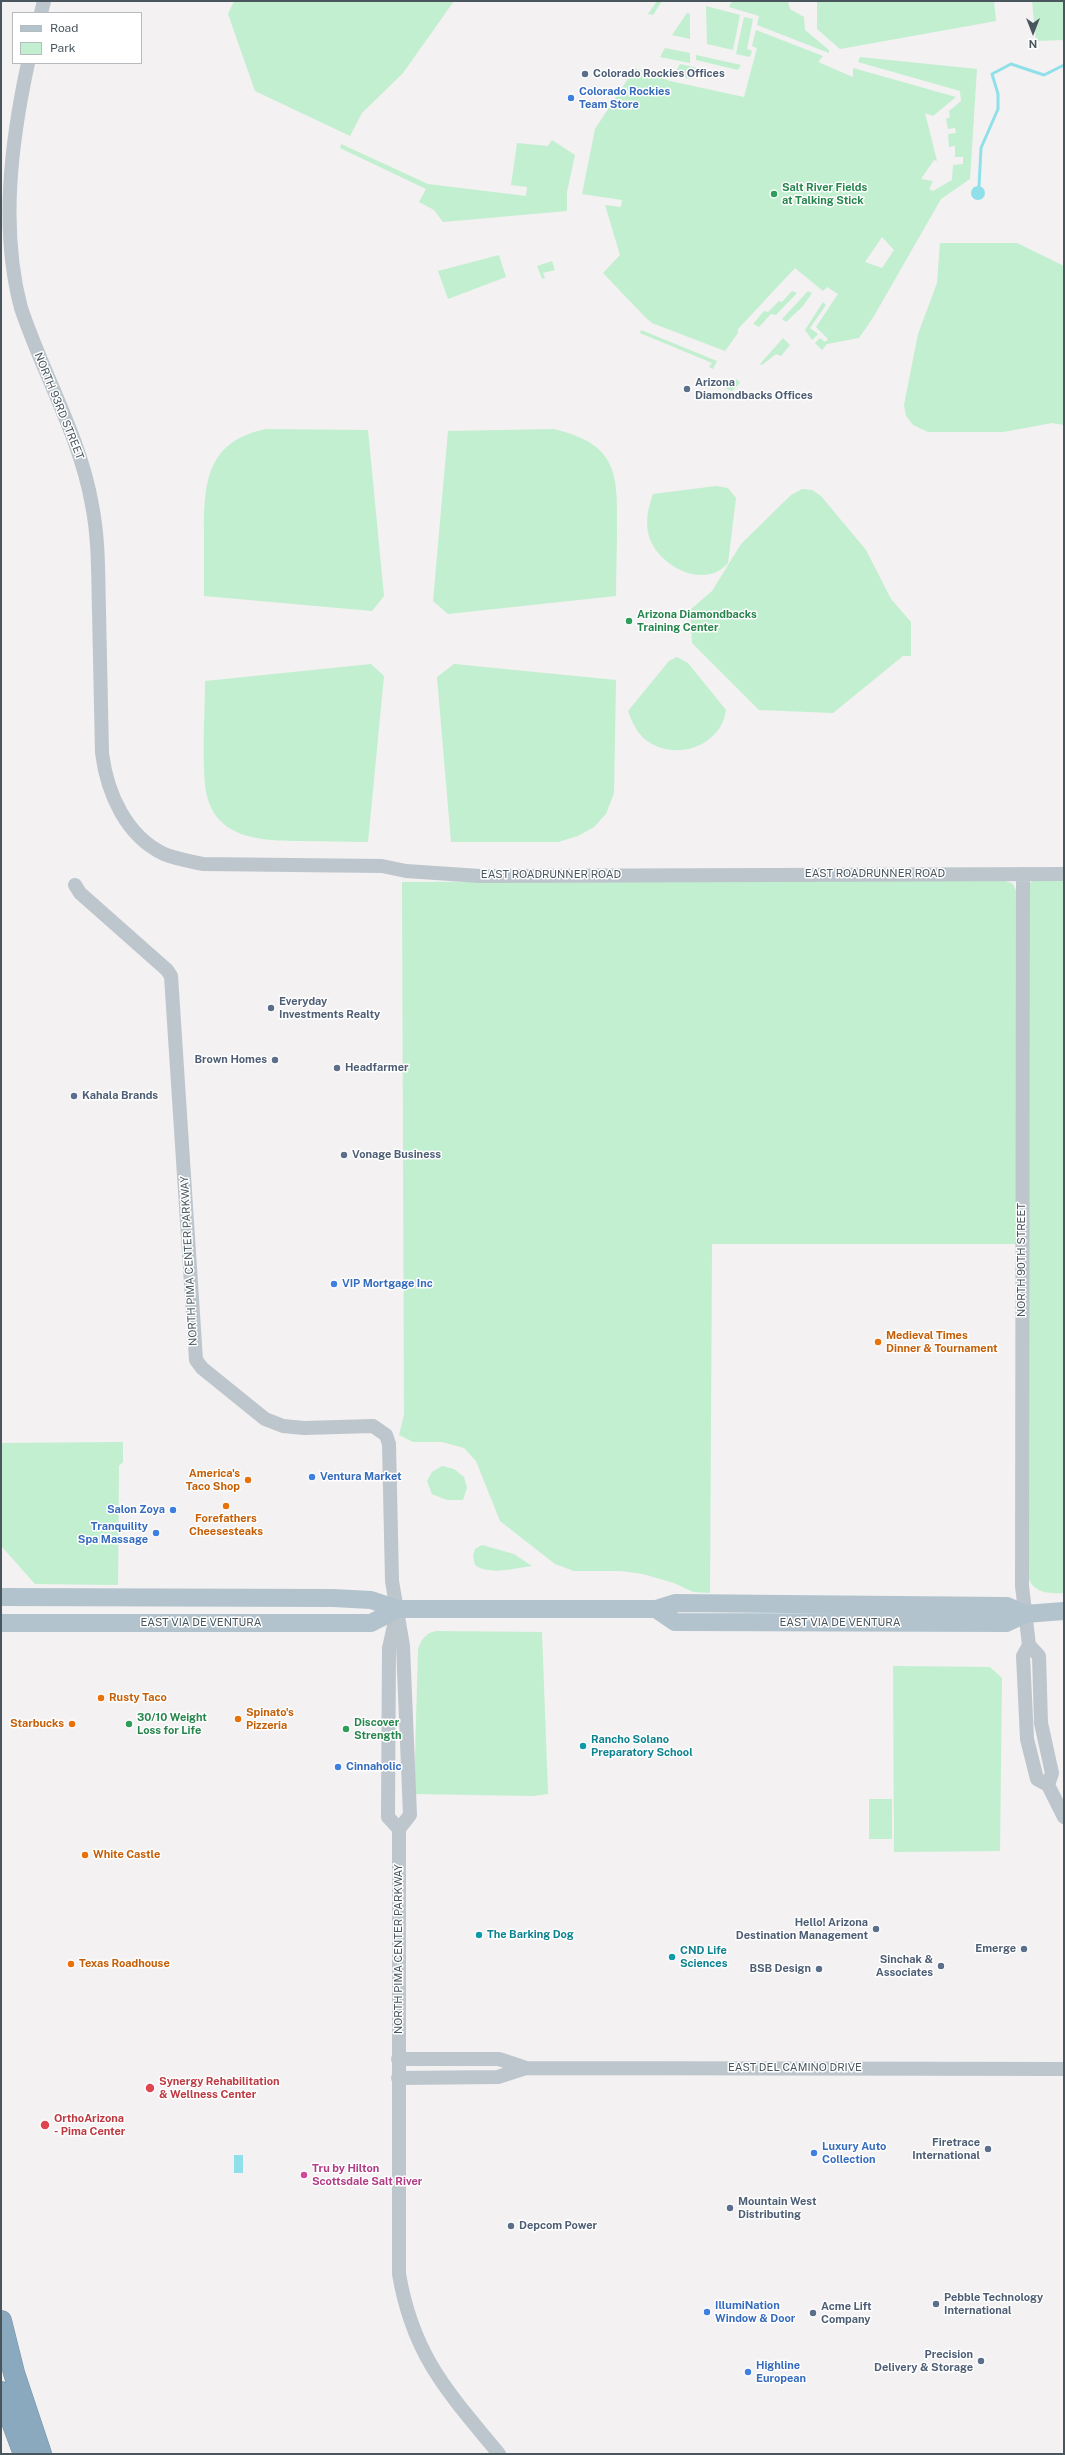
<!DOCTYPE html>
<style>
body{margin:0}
#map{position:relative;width:1065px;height:2455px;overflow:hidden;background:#f3f1f1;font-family:"Public Sans",sans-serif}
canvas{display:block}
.frame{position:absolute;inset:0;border:2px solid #49565e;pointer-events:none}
.legend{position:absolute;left:12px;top:12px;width:130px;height:52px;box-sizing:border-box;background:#fff;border:1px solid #b6bbbf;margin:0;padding:5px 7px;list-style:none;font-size:12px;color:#49565e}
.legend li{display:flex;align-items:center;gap:8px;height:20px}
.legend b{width:20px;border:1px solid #b6bbbf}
.north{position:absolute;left:1013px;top:12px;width:40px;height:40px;-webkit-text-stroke:3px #fff;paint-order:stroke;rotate:180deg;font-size:11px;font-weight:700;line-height:16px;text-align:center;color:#49565e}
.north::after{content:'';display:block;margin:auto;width:14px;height:18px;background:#49565e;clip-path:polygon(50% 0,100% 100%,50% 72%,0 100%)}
</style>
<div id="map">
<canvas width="1065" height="2455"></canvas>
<div class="frame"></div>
<ul class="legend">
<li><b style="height:5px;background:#b2c3ce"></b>Road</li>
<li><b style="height:11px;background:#c1efcf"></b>Park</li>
</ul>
<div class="north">N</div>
</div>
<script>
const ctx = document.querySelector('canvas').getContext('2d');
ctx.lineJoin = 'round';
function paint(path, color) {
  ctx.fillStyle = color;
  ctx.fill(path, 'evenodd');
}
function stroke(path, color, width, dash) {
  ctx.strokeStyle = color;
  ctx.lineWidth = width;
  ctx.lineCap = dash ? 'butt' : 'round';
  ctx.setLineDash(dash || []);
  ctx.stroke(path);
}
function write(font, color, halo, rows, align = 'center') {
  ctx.font = font + ' "Public Sans",sans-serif';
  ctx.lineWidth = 3;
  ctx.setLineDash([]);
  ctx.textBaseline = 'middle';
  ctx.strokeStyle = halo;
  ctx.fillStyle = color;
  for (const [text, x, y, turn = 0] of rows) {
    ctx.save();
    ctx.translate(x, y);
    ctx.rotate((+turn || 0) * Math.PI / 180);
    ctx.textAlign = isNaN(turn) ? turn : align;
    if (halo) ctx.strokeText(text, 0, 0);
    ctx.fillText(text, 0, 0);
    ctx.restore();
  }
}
const green = new Path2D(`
 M 234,1 L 454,1 L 403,73 L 362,113 L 350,136 L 255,91 L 228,14 Z
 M 657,1 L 662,1 L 653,15 L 648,14 Z
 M 732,1 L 788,1 L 790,9 L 804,17 L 805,30 L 829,50 L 829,53 L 757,25 L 759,16 L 729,7 Z
 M 817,1 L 994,1 L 996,21 L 840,49 L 817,29 Z
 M 1032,1 L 1064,1 L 1064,40 L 1036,41 Z
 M 706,6 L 740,15 L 733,50 L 707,44 Z
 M 687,13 L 690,14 L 690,39 L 672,35 Z
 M 744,17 L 753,19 L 747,49 L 752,51 L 750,57 L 736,54 Z
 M 756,30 L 823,56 L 818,62 L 853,77 L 853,68 L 956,97 L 933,116 L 925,113 L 937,161 L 934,160 L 921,179 L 933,181 L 929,189 L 933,191 L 952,180 L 953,165 L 963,164 L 963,157 L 955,157 L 955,146 L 949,147 L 948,134 L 956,133 L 955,128 L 948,129 L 946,119 L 950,117 L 949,111 L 961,101 L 960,91 L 858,62 L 860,57 L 977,69 L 970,179 L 941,199 L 874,316 L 859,338 L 827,344 L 822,350 L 815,343 L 820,338 L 825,342 L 828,339 L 816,327 L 838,294 L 827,287 L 823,291 L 795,268 L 738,329 L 738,333 L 725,351 L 652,323 L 646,318 L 603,273 L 620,255 L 605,205 L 621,207 L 622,200 L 582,194 L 595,129 L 635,68 L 670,81 L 744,97 L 757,48 L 752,46 ZM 882,237 L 894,250 L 882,268 L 865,262 Z
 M 665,48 L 690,53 L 690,63 L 660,57 Z
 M 696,55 L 741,65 L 738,70 L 696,60 Z
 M 680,64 L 714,72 L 710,79 L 694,75 L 691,79 L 674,75 Z
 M 552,140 L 575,155 L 567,192 L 567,211 L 443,222 L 434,210 L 419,202 L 426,189 L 340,148 L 341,144 L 428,184 L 526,196 L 527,187 L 511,185 L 517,143 L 548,146 Z
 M 940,243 L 1017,243 L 1064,266 L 1064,425 L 1052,423 L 1003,432 L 928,432 L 913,425 L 906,416 L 904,405 L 918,334 L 937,283 Z
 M 499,255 L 506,277 L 448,299 L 438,271 Z
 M 552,261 L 555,270 L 543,273 L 545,278 L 542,279 L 537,266 Z
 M 792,291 L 797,293 L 776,315 L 771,314 L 759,327 L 753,324 L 764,311 L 768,312 L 779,301 L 782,302 Z
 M 808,291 L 812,293 L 803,306 L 786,322 L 782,319 Z
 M 823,302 L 826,305 L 810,328 L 818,334 L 812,340 L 805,330 Z
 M 641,330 L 717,361 L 713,369 L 709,367 L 712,363 L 640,333 Z
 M 783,338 L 790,345 L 781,356 L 776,354 L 762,365 L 760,364 Z
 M 737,379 L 740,383 L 732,391 L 725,388 Z
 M 266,429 L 368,430 L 384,596 L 372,611 L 204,596 C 204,574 204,553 204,531 C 204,480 208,441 266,429 Z
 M 554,429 C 615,444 618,470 617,526 C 617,549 616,572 616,596 L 448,614 L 433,601 L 448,431 Z
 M 716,486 L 728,488 L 736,498 L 728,563 C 704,591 657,565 649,536 C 645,522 648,508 653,494 Z
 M 802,489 L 812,490 L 821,496 L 866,550 L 891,599 L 911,622 L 911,656 L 903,656 L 833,713 L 759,710 L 692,643 L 690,610 L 712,591 L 741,544 L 791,495 Z
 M 677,657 L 688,663 L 726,710 C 721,747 674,762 646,740 C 637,733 632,722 628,711 L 669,661 Z
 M 371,664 L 384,676 L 368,842 C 346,842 325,841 304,841 C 261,841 211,840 205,785 C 202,751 205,715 205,681 Z
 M 454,664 L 616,680 L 614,793 L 606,814 L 594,827 L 578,836 L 558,842 L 451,842 L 437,677 Z
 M 1003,880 L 1013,884 L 1017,893 L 1017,1244 L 712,1244 L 710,1593 L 693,1592 L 674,1583 L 643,1574 L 621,1571 L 574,1571 L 555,1564 L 500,1521 L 476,1461 L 464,1448 L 442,1442 L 413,1442 L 399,1435 L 404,1415 L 402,882 Z
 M 1064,880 L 1064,1593 C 1050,1594 1033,1593 1028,1577 L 1030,883 L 1032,881 Z
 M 123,1442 L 123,1462 L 119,1466 L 118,1585 L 35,1584 L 2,1547 L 1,1443 Z
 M 442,1466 L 454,1469 L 464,1477 L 467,1488 L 463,1500 L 447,1500 L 432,1494 L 427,1481 L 432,1472 Z
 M 482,1545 L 514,1554 L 532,1566 C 515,1568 490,1576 475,1565 L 473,1556 L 475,1549 Z
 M 437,1631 L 542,1632 L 548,1794 L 533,1796 L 414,1794 L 418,1649 C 421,1639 427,1632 437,1631 Z
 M 893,1666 L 990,1667 L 1002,1678 L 1000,1851 L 894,1852 Z
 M 869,1799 L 892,1799 L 892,1839 L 869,1839 Z`);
const water = new Path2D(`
 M971 193a7 7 0 1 1 14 0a7 7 0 1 1-14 0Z
 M 234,2155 L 243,2155 L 243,2173 L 234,2173 Z`);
const stream = new Path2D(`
 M 979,186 L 981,148 L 998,109 L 998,94 L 992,74 L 1011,64 L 1044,75 L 1064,65`);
const minor = new Path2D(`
 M 41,13 L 44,1
 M 28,63 C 11,142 0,229 21,308 C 43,374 80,436 92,505 C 99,540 98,576 99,611 C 100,659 101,706 102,753 C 107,793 126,836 164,854 C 176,859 190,861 203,864 L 382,866 L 406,871 L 480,876 L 1064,874
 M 1023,874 L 1022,1586 L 1029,1645 L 1039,1656 L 1041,1723 L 1052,1773 L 1048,1785
 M 75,885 L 80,893 L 167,970 L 171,976 L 196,1360 L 202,1368 L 265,1419 L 283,1426 L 304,1428 L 373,1426 L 386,1435 L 389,1444 L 392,1581 L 403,1646 L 410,1815 L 399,1829 L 399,2274 C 413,2356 448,2392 499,2454
 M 396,1617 L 389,1648 L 388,1817 L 399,1829
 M 1029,1645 L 1023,1656 L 1027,1739 L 1037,1779 L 1048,1785 L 1064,1817
 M 398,2059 L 499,2059 L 526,2068 L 1064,2069
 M 398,2078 L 498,2077 L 526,2068`);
const major = new Path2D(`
 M 1,1597 L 333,1598 L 371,1600 L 398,1609 L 656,1609 L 675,1603 L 1007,1606 L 1025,1614
 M 656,1609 L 675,1622 L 1006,1623 L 1025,1614 L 1064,1611
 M 1,1623 L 371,1623 L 398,1609`);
const highway = new Path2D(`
 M 1,2321 L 14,2373 L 41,2454
 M 1,2392 L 24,2454`);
const markers = [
 [585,74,4,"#5c6f8a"],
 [571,98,4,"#3f7fe0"],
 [774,194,4,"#2e9e5b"],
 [687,389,4,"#5c6f8a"],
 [629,621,4,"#2e9e5b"],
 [271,1008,4,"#5c6f8a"],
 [275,1060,4,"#5c6f8a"],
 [337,1068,4,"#5c6f8a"],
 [74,1096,4,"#5c6f8a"],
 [344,1155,4,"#5c6f8a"],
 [334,1284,4,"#3f7fe0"],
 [878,1342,4,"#e8710a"],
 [312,1477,4,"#3f7fe0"],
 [248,1480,4,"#e8710a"],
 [226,1506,4,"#e8710a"],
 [173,1510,4,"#3f7fe0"],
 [156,1533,4,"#3f7fe0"],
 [101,1698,4,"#e8710a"],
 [238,1719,4,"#e8710a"],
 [72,1724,4,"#e8710a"],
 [129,1724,4,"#2e9e5b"],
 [346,1729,4,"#2e9e5b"],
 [583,1746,4,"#0f9aa8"],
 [338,1767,4,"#3f7fe0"],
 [85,1855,4,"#e8710a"],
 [876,1929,4,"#5c6f8a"],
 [479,1935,4,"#0f9aa8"],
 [1024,1949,4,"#5c6f8a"],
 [672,1957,4,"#0f9aa8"],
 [71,1964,4,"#e8710a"],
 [941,1966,4,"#5c6f8a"],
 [819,1969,4,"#5c6f8a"],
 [150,2088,5,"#e0444e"],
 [45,2125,5,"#e0444e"],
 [988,2149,4,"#5c6f8a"],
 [814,2153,4,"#3f7fe0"],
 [304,2175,4,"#d1479c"],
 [730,2208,4,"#5c6f8a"],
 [511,2226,4,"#5c6f8a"],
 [936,2304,4,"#5c6f8a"],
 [707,2312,4,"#3f7fe0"],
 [813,2313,4,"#5c6f8a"],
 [981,2361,4,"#5c6f8a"],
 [748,2372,4,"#3f7fe0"]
];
const serviceNames = [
 ["Colorado Rockies Offices",593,74],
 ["Arizona",695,383],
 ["Diamondbacks Offices",695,396],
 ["Everyday",279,1002],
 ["Investments Realty",279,1015],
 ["Brown Homes",267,1060,"right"],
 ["Headfarmer",345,1068],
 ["Kahala Brands",82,1096],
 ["Vonage Business",352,1155],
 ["Hello! Arizona",868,1923,"right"],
 ["Destination Management",868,1936,"right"],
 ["Emerge",1016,1949,"right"],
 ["Sinchak &",933,1960,"right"],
 ["Associates",933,1973,"right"],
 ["BSB Design",811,1969,"right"],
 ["Firetrace",980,2143,"right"],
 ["International",980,2156,"right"],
 ["Mountain West",738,2202],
 ["Distributing",738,2215],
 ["Depcom Power",519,2226],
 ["Pebble Technology",944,2298],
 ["International",944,2311],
 ["Acme Lift",821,2307],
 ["Company",821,2320],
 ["Precision",973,2355,"right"],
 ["Delivery & Storage",973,2368,"right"]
];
const shopNames = [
 ["Colorado Rockies",579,92],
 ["Team Store",579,105],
 ["VIP Mortgage Inc",342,1284],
 ["Ventura Market",320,1477],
 ["Salon Zoya",165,1510,"right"],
 ["Tranquility",148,1527,"right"],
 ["Spa Massage",148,1540,"right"],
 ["Cinnaholic",346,1767],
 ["Luxury Auto",822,2147],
 ["Collection",822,2160],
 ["IllumiNation",715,2306],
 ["Window & Door",715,2319],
 ["Highline",756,2366],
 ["European",756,2379]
];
const leisureNames = [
 ["Salt River Fields",782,188],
 ["at Talking Stick",782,201],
 ["Arizona Diamondbacks",637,615],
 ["Training Center",637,628],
 ["30/10 Weight",137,1718],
 ["Loss for Life",137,1731],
 ["Discover",354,1723],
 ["Strength",354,1736]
];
const streetNames = [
 ["NORTH 93RD STREET",59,406,68],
 ["EAST ROADRUNNER ROAD",875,874],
 ["EAST ROADRUNNER ROAD",551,875],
 ["NORTH 90TH STREET",1022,1260,-90],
 ["NORTH PIMA CENTER PARKWAY",189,1261,-93],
 ["EAST VIA DE VENTURA",201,1623],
 ["EAST VIA DE VENTURA",840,1623],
 ["NORTH PIMA CENTER PARKWAY",399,1949,-90],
 ["EAST DEL CAMINO DRIVE",795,2068]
];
const foodNames = [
 ["Medieval Times",886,1336],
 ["Dinner & Tournament",886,1349],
 ["America's",240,1474,"right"],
 ["Taco Shop",240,1487,"right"],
 ["Forefathers",226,1519,"center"],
 ["Cheesesteaks",226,1532,"center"],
 ["Rusty Taco",109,1698],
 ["Spinato's",246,1713],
 ["Pizzeria",246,1726],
 ["Starbucks",64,1724,"right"],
 ["White Castle",93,1855],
 ["Texas Roadhouse",79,1964]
];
const cultureNames = [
 ["Rancho Solano",591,1740],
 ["Preparatory School",591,1753],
 ["The Barking Dog",487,1935],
 ["CND Life",680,1951],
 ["Sciences",680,1964]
];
const healthNames = [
 ["Synergy Rehabilitation",159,2082],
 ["& Wellness Center",159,2095],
 ["OrthoArizona",54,2119],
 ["- Pima Center",54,2132]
];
const hotelNames = [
 ["Tru by Hilton",312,2169],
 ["Scottsdale Salt River",312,2182]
];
paint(green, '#c1efcf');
paint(water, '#90e0ea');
stroke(stream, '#90e0ea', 3);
stroke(highway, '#7593aa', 22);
stroke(minor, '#bdc6cd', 14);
stroke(major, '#b2c3ce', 18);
stroke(highway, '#8aa8be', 21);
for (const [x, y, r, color] of markers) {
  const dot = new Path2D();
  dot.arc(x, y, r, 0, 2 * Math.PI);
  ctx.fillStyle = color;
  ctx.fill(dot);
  stroke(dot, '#fff', 1.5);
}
write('bold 11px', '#4e5e75', '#fff', serviceNames, 'left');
write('bold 11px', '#366cbe', '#fff', shopNames, 'left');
write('bold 11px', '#27864d', '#fff', leisureNames, 'left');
write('11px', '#49565e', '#fff', streetNames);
write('bold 11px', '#c56008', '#fff', foodNames, 'left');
write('bold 11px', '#0d838f', '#fff', cultureNames, 'left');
write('bold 11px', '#be3a42', '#fff', healthNames, 'left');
write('bold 11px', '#b23c85', '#fff', hotelNames, 'left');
</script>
